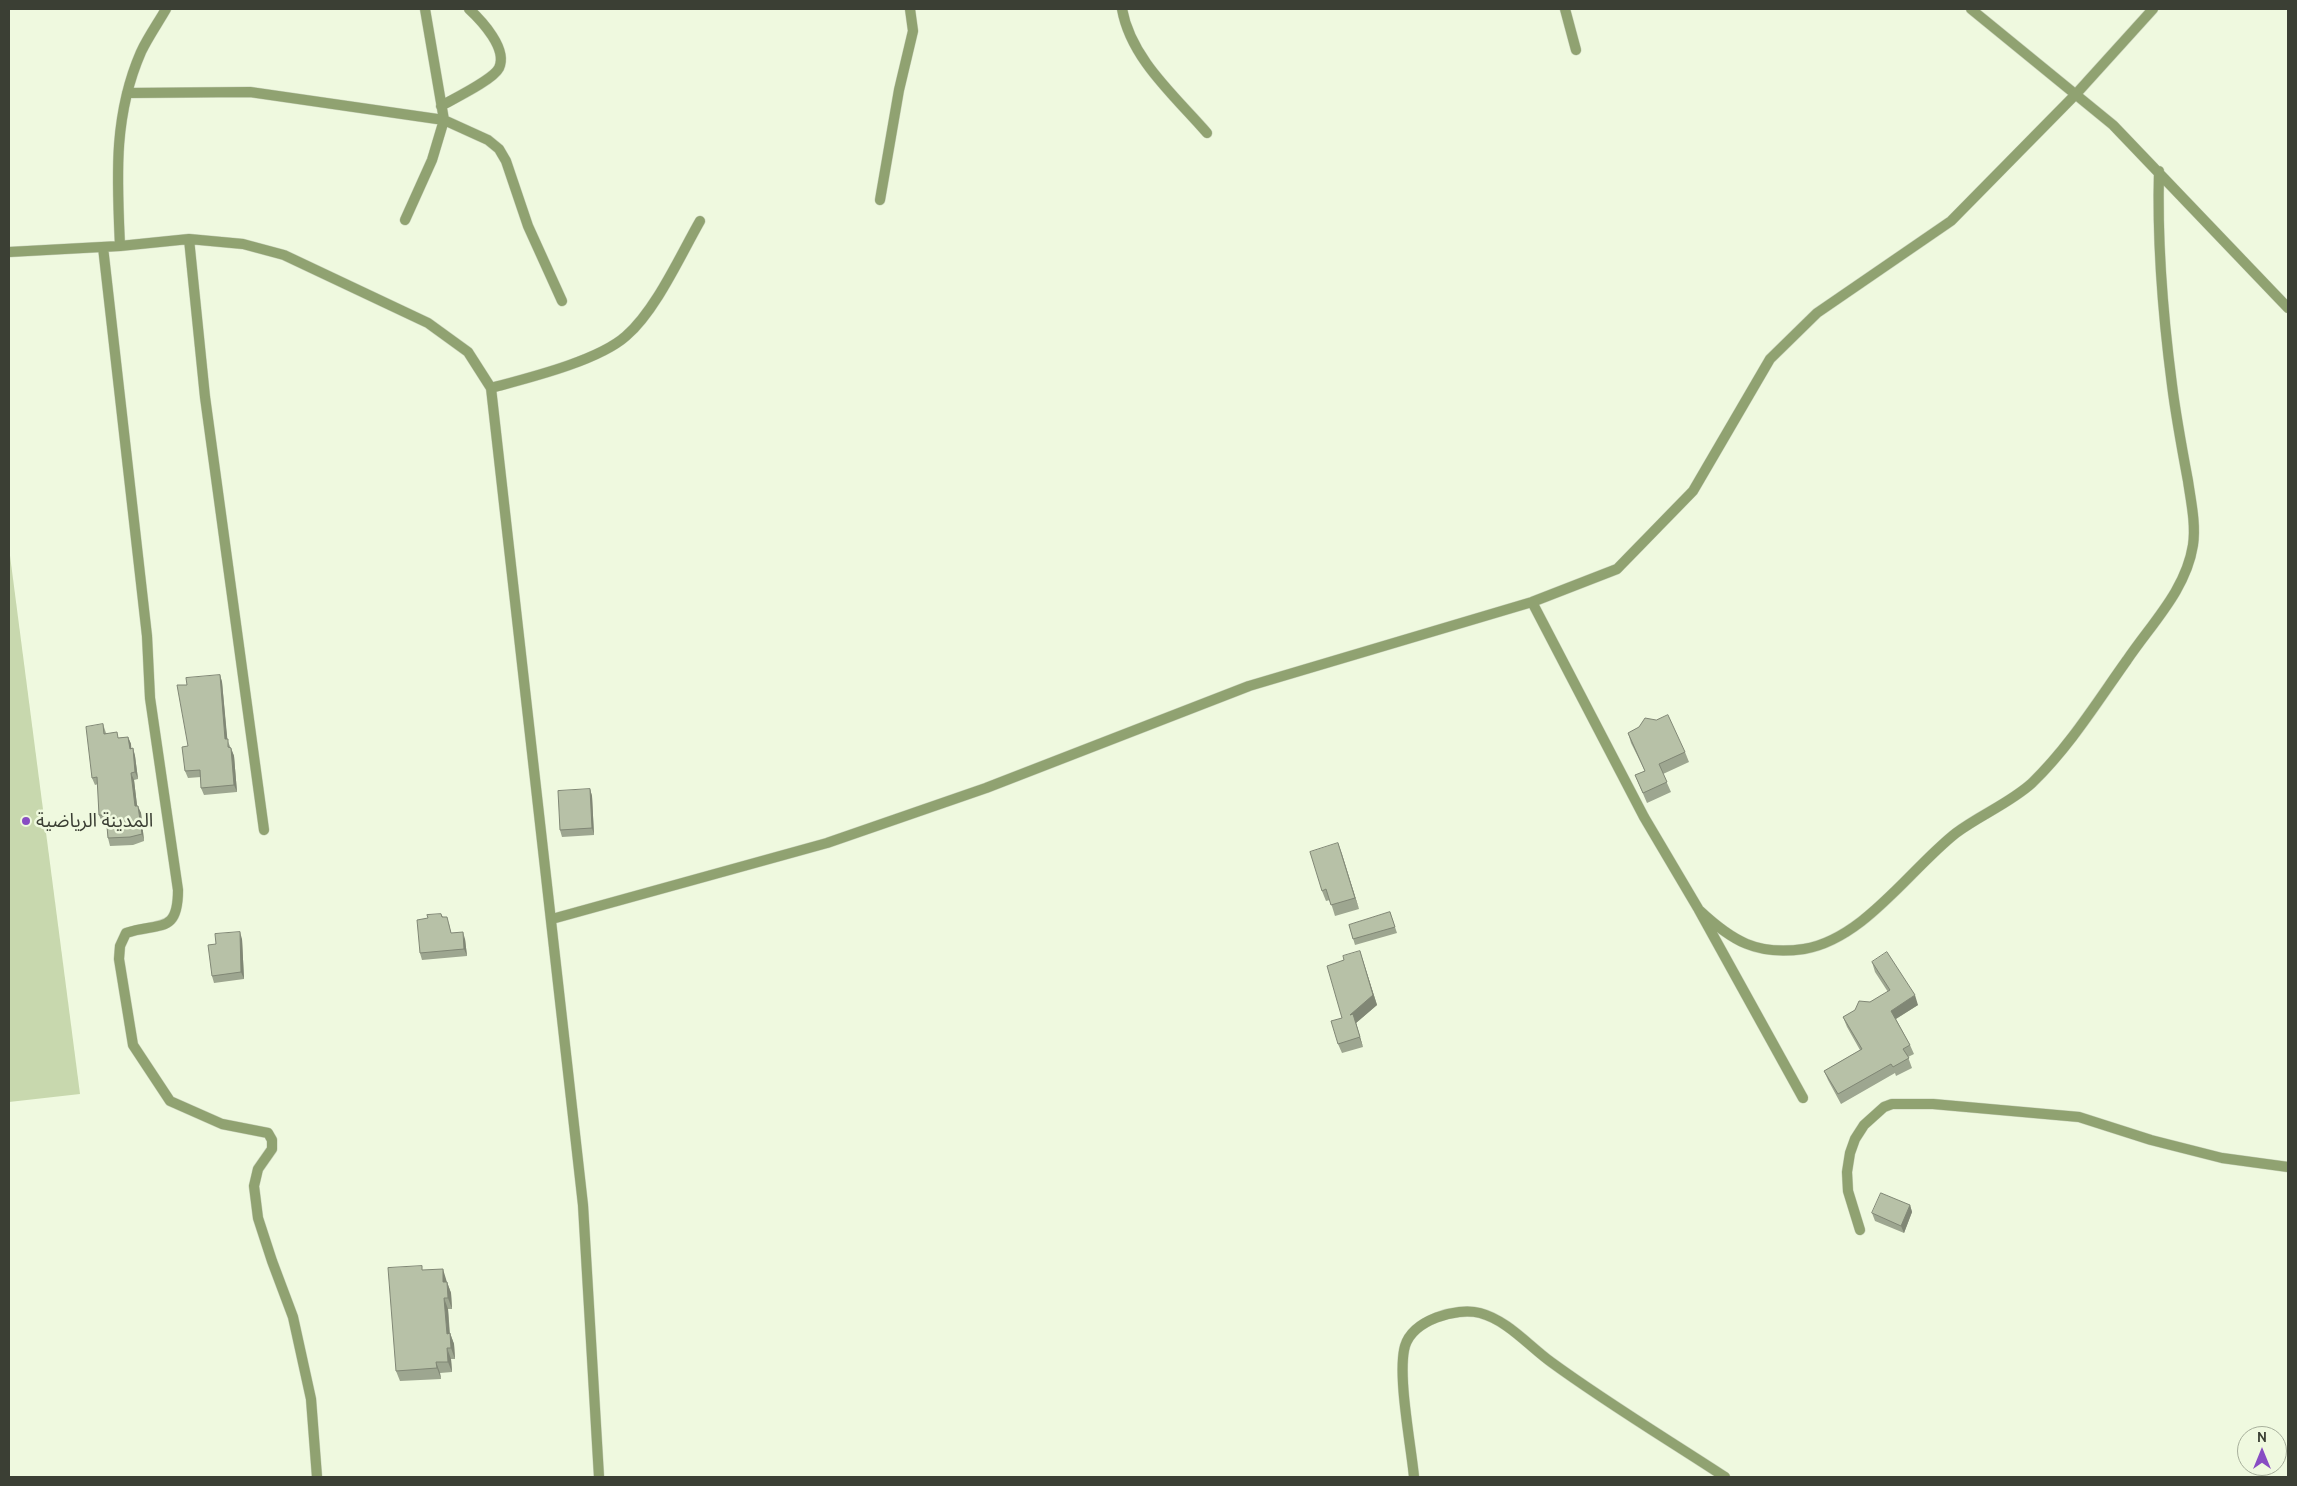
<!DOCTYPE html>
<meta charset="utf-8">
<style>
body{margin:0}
#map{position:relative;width:2297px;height:1486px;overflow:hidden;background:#eff9df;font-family:Cabin,sans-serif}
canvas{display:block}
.frame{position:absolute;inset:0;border:10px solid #3b3f34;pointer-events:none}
.north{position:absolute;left:2237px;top:1426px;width:50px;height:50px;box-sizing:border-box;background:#eff9df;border:1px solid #a7af9b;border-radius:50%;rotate:0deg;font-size:14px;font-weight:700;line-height:20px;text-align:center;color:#3b3f34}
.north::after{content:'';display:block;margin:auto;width:18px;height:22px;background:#884dc3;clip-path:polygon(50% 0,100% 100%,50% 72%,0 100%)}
</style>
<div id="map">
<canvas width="2297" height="1486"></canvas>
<div class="frame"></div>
<div class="north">N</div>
</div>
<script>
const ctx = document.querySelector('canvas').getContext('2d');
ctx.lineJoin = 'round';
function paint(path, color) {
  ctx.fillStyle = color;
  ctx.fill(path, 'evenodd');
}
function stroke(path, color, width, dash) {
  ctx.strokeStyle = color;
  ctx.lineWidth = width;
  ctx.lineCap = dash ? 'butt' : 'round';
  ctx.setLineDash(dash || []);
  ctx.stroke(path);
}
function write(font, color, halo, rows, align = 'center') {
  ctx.font = font + ' Cabin,"Noto Sans Arabic",sans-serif';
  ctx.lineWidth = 5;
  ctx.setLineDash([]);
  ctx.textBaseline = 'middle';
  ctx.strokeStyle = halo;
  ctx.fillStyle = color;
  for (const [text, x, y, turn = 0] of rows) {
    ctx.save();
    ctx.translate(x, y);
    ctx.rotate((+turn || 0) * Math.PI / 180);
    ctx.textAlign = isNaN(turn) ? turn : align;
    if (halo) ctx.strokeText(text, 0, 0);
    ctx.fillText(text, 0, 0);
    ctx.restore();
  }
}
const green = new Path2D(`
 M 9,548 L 80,1094 L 9,1102 Z`);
const street = new Path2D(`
 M 1122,9 C 1131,59 1175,96 1207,133
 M 1565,9 L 1576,50
 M 1971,9 L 2113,125 L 2288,308
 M 127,93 L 250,92 L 444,120 L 488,140 L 499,149 L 506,161 L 528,226 L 562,301
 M 441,106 C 453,99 493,80 499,68 C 508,49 482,21 469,9
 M 880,200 L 899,90 L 913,31 L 910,9
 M 405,220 L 432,160 L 444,120 L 425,9
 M 189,239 L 205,397 L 264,830
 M 120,246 C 117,178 113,116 141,52 C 148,37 158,23 166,9
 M 103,247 L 147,636 L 150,698 L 178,890 C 178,935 159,922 126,933 L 120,946 L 119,959 L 133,1045 L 170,1101 L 222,1124 L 268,1133 L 272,1140 L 272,1149 L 258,1169 L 254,1186 L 258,1218 L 272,1261 L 293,1317 L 311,1399 L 317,1477
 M 9,252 L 120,246 L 189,239 L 243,244 L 284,255 L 428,323 L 468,352 L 491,388 L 583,1205 L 599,1477
 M 491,388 C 528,378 598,361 626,336 C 656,310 680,256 700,221
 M 1532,602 L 1644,817 L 1699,910 L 1803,1098
 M 1699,910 C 1732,941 1757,956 1804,949 C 1864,939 1910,869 1956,833 C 1980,815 2010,803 2032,783 C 2070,746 2097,702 2127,660 C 2152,623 2186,590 2193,545 C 2196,524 2191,502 2188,481 C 2182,449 2176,417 2172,385 C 2163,316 2157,241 2159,171
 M 552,919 L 827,843 L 986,788 L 1249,686 L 1532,602 L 1617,569 L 1693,491 L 1770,359 L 1817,313 L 1951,221 L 2076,94 L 2153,9
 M 1860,1230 L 1848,1191 L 1847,1172 L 1850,1153 L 1855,1139 L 1864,1125 L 1884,1107 L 1892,1104 L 1933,1104 L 2079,1117 L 2151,1140 L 2222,1158 L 2288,1167
 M 1414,1477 C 1411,1445 1397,1374 1405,1346 C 1413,1320 1456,1307 1480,1313 C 1507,1320 1529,1346 1551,1362 C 1607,1403 1667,1439 1725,1477`);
const wall = new Path2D(`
 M 220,675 L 222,682 L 227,739 L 234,756 L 237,792 L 204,795 L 201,788 L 201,777 L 188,778 L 185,771 L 188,746 L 187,685 Z
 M 103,724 L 106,733 L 119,738 L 128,737 L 131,744 L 131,749 L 133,748 L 135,756 L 138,779 L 134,780 L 137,806 L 141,813 L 144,841 L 133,845 L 110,846 L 108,838 L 107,822 L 102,822 L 99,815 L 98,784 L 95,785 L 92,778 Z
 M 1628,733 L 1685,752 L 1689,762 L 1663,774 L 1671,792 L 1647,803 L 1635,775 L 1645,771 L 1631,743 Z
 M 590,789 L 592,796 L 594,835 L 562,837 L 560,830 Z
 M 1338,843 L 1359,909 L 1335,916 L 1330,900 L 1326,901 L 1322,891 Z
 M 1390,912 L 1397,933 L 1355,945 L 1349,925 Z
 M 441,914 L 443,917 L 449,924 L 451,933 L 465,939 L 467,956 L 422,960 L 420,953 L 428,918 Z
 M 242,939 L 244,979 L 214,983 L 212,976 L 216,944 Z
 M 1363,961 L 1377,1005 L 1356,1023 L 1363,1047 L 1342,1053 L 1338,1044 Z
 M 1872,962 L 1918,1005 L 1896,1019 L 1910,1045 L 1914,1054 L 1908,1057 L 1912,1068 L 1896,1076 L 1895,1073 L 1841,1104 L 1828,1080 L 1824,1071 L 1860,1050 L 1847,1027 L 1843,1017 L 1888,992 L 1875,972 Z
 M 1910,1205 L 1912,1212 L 1904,1233 L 1875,1221 L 1872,1213 Z
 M 423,1270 L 446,1279 L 447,1282 L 451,1293 L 452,1309 L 448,1309 L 450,1333 L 454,1344 L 455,1359 L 451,1359 L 452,1372 L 440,1373 L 441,1379 L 400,1381 L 396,1371 Z`);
const shadedWall = new Path2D(`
 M 220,675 L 222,682 L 228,746 L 225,739 Z
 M 128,737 L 131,744 L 132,756 L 130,749 Z
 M 133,748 L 135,756 L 138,779 L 135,772 Z
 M 231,748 L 234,756 L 237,792 L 234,785 Z
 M 131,773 L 134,780 L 138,813 L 135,806 Z
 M 590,789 L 592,796 L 594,835 L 592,828 Z
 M 138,806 L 141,813 L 144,841 L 142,834 Z
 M 1338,843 L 1342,854 L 1359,909 L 1355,898 Z
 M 240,932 L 242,939 L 244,979 L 241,972 Z
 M 463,932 L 465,939 L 467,956 L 464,949 Z
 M 1360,951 L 1377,1005 L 1356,1023 L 1363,1047 L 1350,1015 Z
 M 1915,995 L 1918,1005 L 1894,1020 L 1891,1011 Z
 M 1910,1205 L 1912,1212 L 1904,1233 L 1901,1226 Z
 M 443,1269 L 446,1279 L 447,1293 L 443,1282 Z
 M 447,1282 L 451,1293 L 452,1309 L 448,1298 Z
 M 444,1298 L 448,1309 L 450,1344 L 447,1334 Z
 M 450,1333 L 454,1344 L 455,1359 L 451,1348 Z
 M 447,1348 L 451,1359 L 452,1372 L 448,1362 Z
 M 436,1362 L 440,1373 L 441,1379 L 437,1368 Z`);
const building = new Path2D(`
 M 220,675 L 225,739 L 228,739 L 228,747 L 231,748 L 234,785 L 201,788 L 200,770 L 185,771 L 182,747 L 188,746 L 177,685 L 187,685 L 186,678 Z
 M 1668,715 L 1685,752 L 1659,764 L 1667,782 L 1643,793 L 1635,775 L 1645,771 L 1628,733 L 1639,727 L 1645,718 L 1656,720 Z
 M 103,724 L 104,734 L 117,732 L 118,738 L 128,737 L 130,749 L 133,748 L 135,772 L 131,773 L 135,806 L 138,806 L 142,834 L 130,837 L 108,838 L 106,815 L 99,815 L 97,777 L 92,778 L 86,727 Z
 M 590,789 L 592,828 L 560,830 L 558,791 Z
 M 1338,843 L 1355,898 L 1331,905 L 1326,889 L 1322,891 L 1310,852 Z
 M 1390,912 L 1395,927 L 1353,939 L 1349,925 Z
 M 441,914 L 442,917 L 447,917 L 451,933 L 463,932 L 464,949 L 420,953 L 417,920 L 428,918 L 427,915 Z
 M 240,932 L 241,972 L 212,976 L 208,945 L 216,944 L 215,934 Z
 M 1360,951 L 1373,995 L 1350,1015 L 1353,1014 L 1360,1037 L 1338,1044 L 1331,1021 L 1342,1018 L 1327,966 L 1344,960 L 1343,956 Z
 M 1887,952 L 1915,995 L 1891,1011 L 1910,1045 L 1903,1049 L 1909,1058 L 1893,1067 L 1891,1064 L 1838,1094 L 1824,1071 L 1862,1049 L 1843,1017 L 1855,1010 L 1859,1001 L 1870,1002 L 1890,990 L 1872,962 Z
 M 1881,1193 L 1910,1205 L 1901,1226 L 1872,1213 Z
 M 422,1266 L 422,1270 L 443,1269 L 443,1282 L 447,1282 L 448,1298 L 444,1298 L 447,1334 L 450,1333 L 451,1348 L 447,1348 L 448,1362 L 436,1362 L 437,1368 L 396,1371 L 388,1268 Z`);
const markers = [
 [26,821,5,"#884dc3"]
];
const poiNames = [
 ["المدينة الرياضية",36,821]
];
paint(green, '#c8d8ae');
stroke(street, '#cbd4bd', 11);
stroke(street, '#90a271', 10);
paint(wall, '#9da690');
paint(shadedWall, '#808775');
paint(building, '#b7c1a7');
stroke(building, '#808775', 1);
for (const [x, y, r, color] of markers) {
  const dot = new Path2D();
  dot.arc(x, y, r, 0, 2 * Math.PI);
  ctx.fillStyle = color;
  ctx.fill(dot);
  stroke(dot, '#eff9df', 2);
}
write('19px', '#3b3f34', '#eff9df', poiNames, 'left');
</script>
